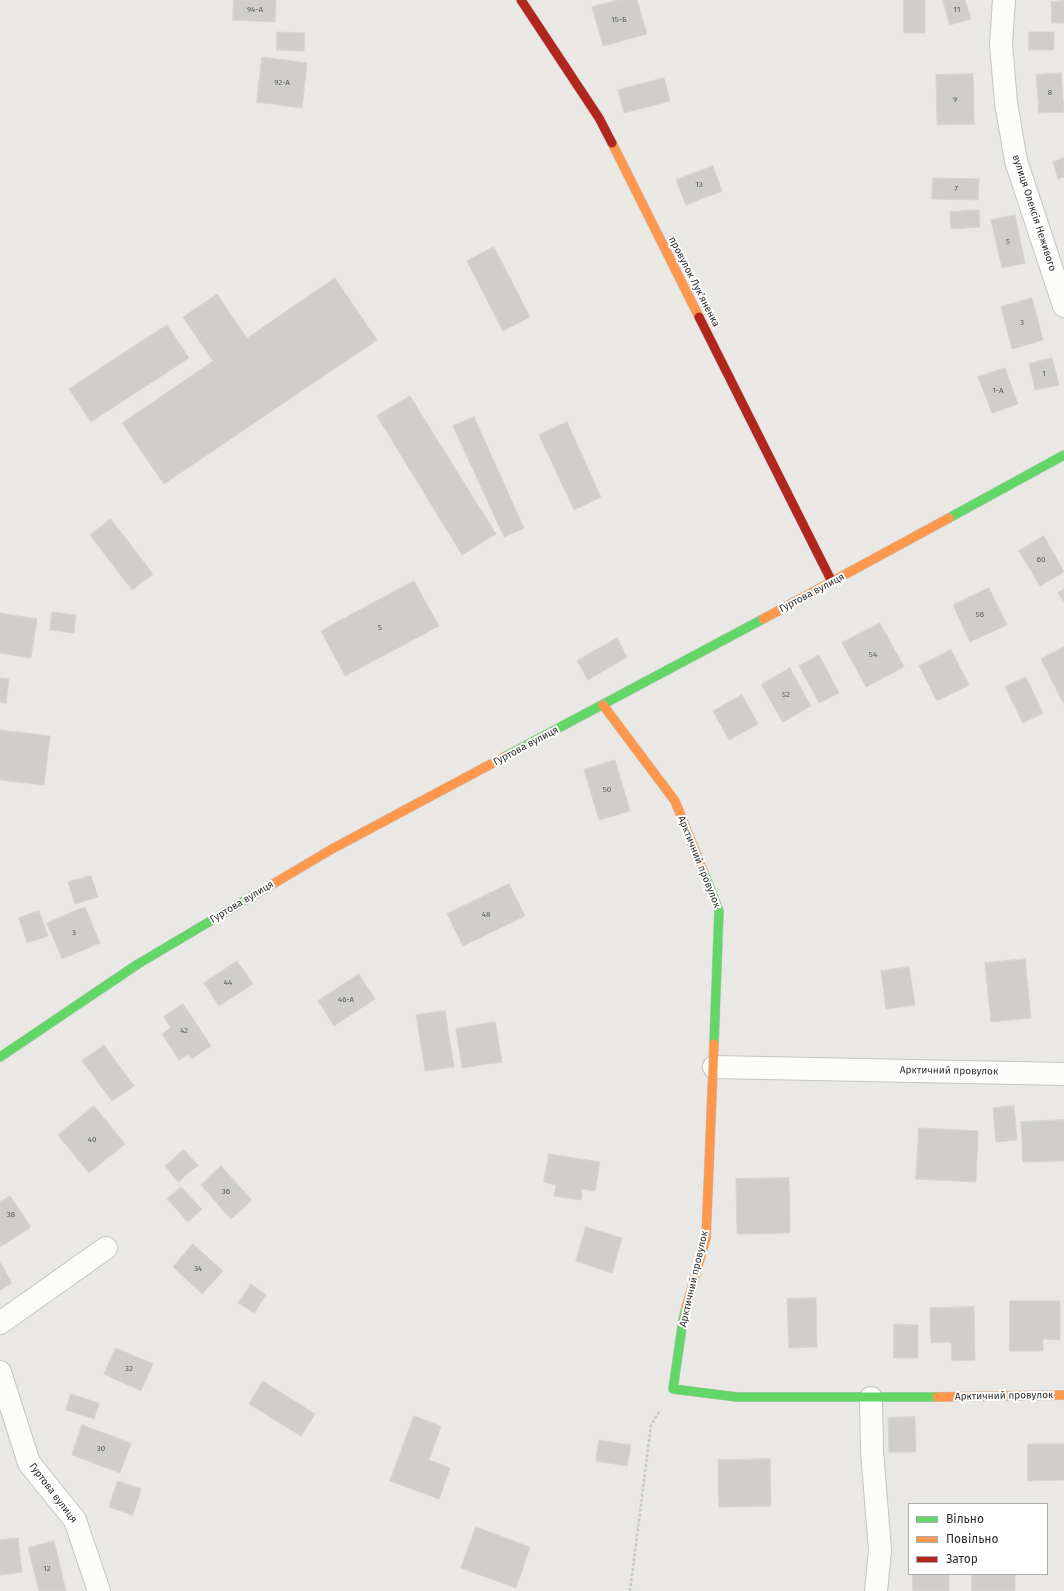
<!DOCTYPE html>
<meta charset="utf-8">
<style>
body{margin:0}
#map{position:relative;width:1064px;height:1591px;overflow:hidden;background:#eae8e4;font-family:"Fira Sans",sans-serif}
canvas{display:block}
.legend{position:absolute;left:908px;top:1503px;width:140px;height:72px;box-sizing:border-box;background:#fff;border:1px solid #ababab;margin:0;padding:5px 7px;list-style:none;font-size:12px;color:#2d2d2d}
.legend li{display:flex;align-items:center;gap:8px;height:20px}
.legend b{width:20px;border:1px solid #ababab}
</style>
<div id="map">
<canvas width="1064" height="1591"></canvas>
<ul class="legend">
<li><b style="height:5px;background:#63d668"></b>Вільно</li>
<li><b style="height:5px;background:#ff974d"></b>Повільно</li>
<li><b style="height:5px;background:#b3261e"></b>Затор</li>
</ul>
</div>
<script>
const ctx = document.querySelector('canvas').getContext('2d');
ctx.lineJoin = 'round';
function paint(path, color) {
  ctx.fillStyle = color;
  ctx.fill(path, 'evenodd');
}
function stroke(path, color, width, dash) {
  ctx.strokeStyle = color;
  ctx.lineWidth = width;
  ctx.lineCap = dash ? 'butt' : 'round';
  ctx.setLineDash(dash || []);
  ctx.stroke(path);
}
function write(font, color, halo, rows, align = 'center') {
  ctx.font = font + ' "Fira Sans",sans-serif';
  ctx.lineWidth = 4;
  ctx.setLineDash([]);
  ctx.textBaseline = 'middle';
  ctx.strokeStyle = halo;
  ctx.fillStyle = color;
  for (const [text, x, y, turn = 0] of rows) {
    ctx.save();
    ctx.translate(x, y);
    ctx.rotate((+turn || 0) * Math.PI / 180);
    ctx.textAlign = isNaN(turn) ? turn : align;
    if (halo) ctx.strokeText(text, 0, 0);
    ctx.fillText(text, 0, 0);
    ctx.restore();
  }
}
const building = new Path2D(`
 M 234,0 L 276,0 L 275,22 L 233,20 Z
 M 619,0 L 637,0 L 647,34 L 603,46 L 592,7 Z
 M 904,0 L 925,0 L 925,33 L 904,33 Z
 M 943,0 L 965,0 L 971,19 L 950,25 Z
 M 1064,1 L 1064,23 L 1052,23 L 1051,2 Z
 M 277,32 L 305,33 L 304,51 L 277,50 Z
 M 1029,32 L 1054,32 L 1054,50 L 1029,50 Z
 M 262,57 L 307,63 L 302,108 L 257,102 Z
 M 1061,73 L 1064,112 L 1039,113 L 1036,75 Z
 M 973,74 L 974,124 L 937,125 L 936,75 Z
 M 664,78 L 670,101 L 624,113 L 618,90 Z
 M 1064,158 L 1064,177 L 1058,179 L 1053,162 Z
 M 713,166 L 722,191 L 686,205 L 676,180 Z
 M 933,178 L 979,179 L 978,200 L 932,199 Z
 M 979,210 L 980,227 L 951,229 L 950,212 Z
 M 1015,215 L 1025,263 L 1002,268 L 991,220 Z
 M 494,247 L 530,317 L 503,331 L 467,261 Z
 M 335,278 L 377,340 L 164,484 L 122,423 L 213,361 L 183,317 L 217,294 L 247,338 Z
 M 1032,298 L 1043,340 L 1012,349 L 1001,307 Z
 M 167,325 L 189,358 L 91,422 L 69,389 Z
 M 1052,358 L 1059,385 L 1035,390 L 1029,364 Z
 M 1005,368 L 1018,404 L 992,413 L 978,377 Z
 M 410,396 L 496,534 L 462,555 L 377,416 Z
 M 474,417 L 524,528 L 504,537 L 453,426 Z
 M 567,422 L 601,497 L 574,510 L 539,435 Z
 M 111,519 L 153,574 L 132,590 L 90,535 Z
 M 1044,536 L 1064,572 L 1040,586 L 1019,551 Z
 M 414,581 L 439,626 L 345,676 L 321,631 Z
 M 989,588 L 1007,625 L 970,642 L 953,605 Z
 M 1064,589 L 1064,602 L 1058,593 Z
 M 52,612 L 76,615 L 74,633 L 50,630 Z
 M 0,613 L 37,619 L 31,658 L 0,653 Z
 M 880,623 L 904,667 L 866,687 L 842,643 Z
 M 617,638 L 627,657 L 588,680 L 577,661 Z
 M 1064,647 L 1064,705 L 1041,659 Z
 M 951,650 L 969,685 L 937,701 L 919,666 Z
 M 819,655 L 839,693 L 819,703 L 799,666 Z
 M 790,668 L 811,706 L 783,722 L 761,685 Z
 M 1026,677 L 1043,713 L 1023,723 L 1005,687 Z
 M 0,678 L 9,679 L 6,703 L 0,702 Z
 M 742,695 L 758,724 L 729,740 L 713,711 Z
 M 0,730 L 50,736 L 44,785 L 0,780 Z
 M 615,760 L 630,811 L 599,820 L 584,770 Z
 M 91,876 L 98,897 L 75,904 L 68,882 Z
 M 509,884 L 525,916 L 463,946 L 447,914 Z
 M 85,907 L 100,943 L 62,959 L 47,923 Z
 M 39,911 L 48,936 L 27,943 L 19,918 Z
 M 1025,959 L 1031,1018 L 991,1022 L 985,963 Z
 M 237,961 L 253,984 L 219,1006 L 204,983 Z
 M 909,967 L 915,1005 L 886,1009 L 881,971 Z
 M 359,974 L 375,999 L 334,1026 L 318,1001 Z
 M 183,1004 L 211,1046 L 192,1059 L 189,1054 L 179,1060 L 162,1034 L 171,1028 L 164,1017 Z
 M 445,1011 L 454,1067 L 425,1071 L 416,1015 Z
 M 495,1022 L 502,1062 L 462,1068 L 456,1029 Z
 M 104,1045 L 134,1086 L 112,1101 L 82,1061 Z
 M 94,1106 L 125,1144 L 89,1173 L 58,1135 Z
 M 1014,1106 L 1017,1140 L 996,1142 L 993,1108 Z
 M 1064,1120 L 1064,1161 L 1023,1162 L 1021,1122 Z
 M 919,1128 L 978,1131 L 976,1182 L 916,1179 Z
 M 184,1150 L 198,1165 L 178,1182 L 165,1166 Z
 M 549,1154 L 600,1162 L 595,1191 L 582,1189 L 581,1200 L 554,1196 L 556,1185 L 544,1182 Z
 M 221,1166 L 252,1200 L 231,1219 L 201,1185 Z
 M 789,1178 L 790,1233 L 737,1234 L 736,1179 Z
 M 181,1187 L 202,1209 L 188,1222 L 167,1199 Z
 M 10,1196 L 31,1227 L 0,1247 L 0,1202 Z
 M 586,1227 L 622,1238 L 612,1273 L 576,1261 Z
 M 193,1244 L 223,1271 L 202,1294 L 173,1267 Z
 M 0,1262 L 12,1283 L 0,1290 Z
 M 251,1284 L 266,1295 L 254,1313 L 238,1303 Z
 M 816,1298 L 817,1347 L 789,1348 L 787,1299 Z
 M 1010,1301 L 1060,1301 L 1060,1340 L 1043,1339 L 1043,1351 L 1010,1351 Z
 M 974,1307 L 975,1360 L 952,1361 L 951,1342 L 931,1343 L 930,1308 Z
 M 894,1324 L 918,1325 L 918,1358 L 894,1358 Z
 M 116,1348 L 153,1364 L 141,1391 L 104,1374 Z
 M 263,1381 L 315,1414 L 301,1436 L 249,1404 Z
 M 71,1394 L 99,1403 L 94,1419 L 66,1410 Z
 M 414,1416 L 441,1426 L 429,1460 L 450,1468 L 439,1499 L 390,1481 Z
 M 915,1417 L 916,1452 L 889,1452 L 888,1418 Z
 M 82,1425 L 131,1443 L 120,1473 L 72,1455 Z
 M 599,1440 L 631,1445 L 627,1466 L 596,1461 Z
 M 1028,1444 L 1064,1444 L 1064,1480 L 1028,1481 Z
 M 770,1459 L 771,1506 L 719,1507 L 718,1460 Z
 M 118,1481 L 141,1489 L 133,1515 L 109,1507 Z
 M 476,1527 L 530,1547 L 516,1588 L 461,1568 Z
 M 18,1538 L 22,1572 L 0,1575 L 0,1540 Z
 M 54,1541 L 66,1591 L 39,1591 L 28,1548 Z
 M 913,1574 L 949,1574 L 949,1591 L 913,1591 Z
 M 972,1574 L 1015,1574 L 1015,1591 L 972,1591 Z`);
const path = new Path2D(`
 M 630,1591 L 651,1425 L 660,1410`);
const street = new Path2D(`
 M 1004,0 L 1001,44 L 1006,103 L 1016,161 L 1064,306
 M 714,1067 L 1064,1074
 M 0,1323 L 106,1248
 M 0,1372 L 29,1463 L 75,1520 L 99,1591
 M 871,1398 L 872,1451 L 880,1550 L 876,1591`);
const fast = new Path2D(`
 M 949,518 L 1064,455
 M 506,756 L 763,619
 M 704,873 L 719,911 L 714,1044
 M 0,1057 L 138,964 L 256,894
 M 686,1308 L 683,1320 L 673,1389 L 737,1397 L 937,1397`);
const slow = new Path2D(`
 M 612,143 L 699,317
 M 763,619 L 949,518
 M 603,705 L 675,801 L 704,873
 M 256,894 L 332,849 L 506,756
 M 686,1308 L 706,1238 L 714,1044
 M 937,1397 L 1064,1395`);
const jam = new Path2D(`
 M 521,0 L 599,118 L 612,143
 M 699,317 L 832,582`);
const numberNames = [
 ["94-А",255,10],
 ["11",957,10],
 ["15-Б",619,20],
 ["92-А",282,83],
 ["8",1050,93],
 ["9",955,100],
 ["13",699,185],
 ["7",956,189],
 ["5",1008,242],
 ["3",1022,323],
 ["1",1044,374],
 ["1-А",998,391],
 ["60",1041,560],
 ["56",980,615],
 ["5",380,628],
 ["54",873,655],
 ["52",786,695],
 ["50",607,790],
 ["48",486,915],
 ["3",74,933],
 ["44",228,983],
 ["46-А",346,1000],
 ["42",184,1031],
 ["40",92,1140],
 ["36",226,1192],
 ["38",11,1215],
 ["34",198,1269],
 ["32",129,1369],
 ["30",101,1449],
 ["12",47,1569]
];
const streetNames = [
 ["вулиця Олексія Неживого",1034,213,72],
 ["провулок Лукʼяненка",694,282,63],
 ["Гуртова вулиця",812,593,-28],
 ["Гуртова вулиця",526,746,-28],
 ["Арктичний провулок",699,862,68],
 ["Гуртова вулиця",242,902,-31],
 ["Арктичний провулок",949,1071,1],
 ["Арктичний провулок",694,1279,-77],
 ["Арктичний провулок",1004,1396,-1],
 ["Гуртова вулиця",53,1493,53]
];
paint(building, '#cfceca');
stroke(building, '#d5d4d0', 1);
stroke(street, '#c4c4c3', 24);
stroke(fast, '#c4c4c3', 10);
stroke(slow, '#c4c4c3', 10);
stroke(jam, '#c4c4c3', 10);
stroke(path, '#c8c8c8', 2.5, [3, 2]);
stroke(street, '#fcfcfb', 22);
stroke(fast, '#63d668', 9);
stroke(slow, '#ff974d', 9);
stroke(jam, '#b3261e', 9);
write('8px', '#575756', null, numberNames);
write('10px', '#2d2d2d', '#fff', streetNames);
</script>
